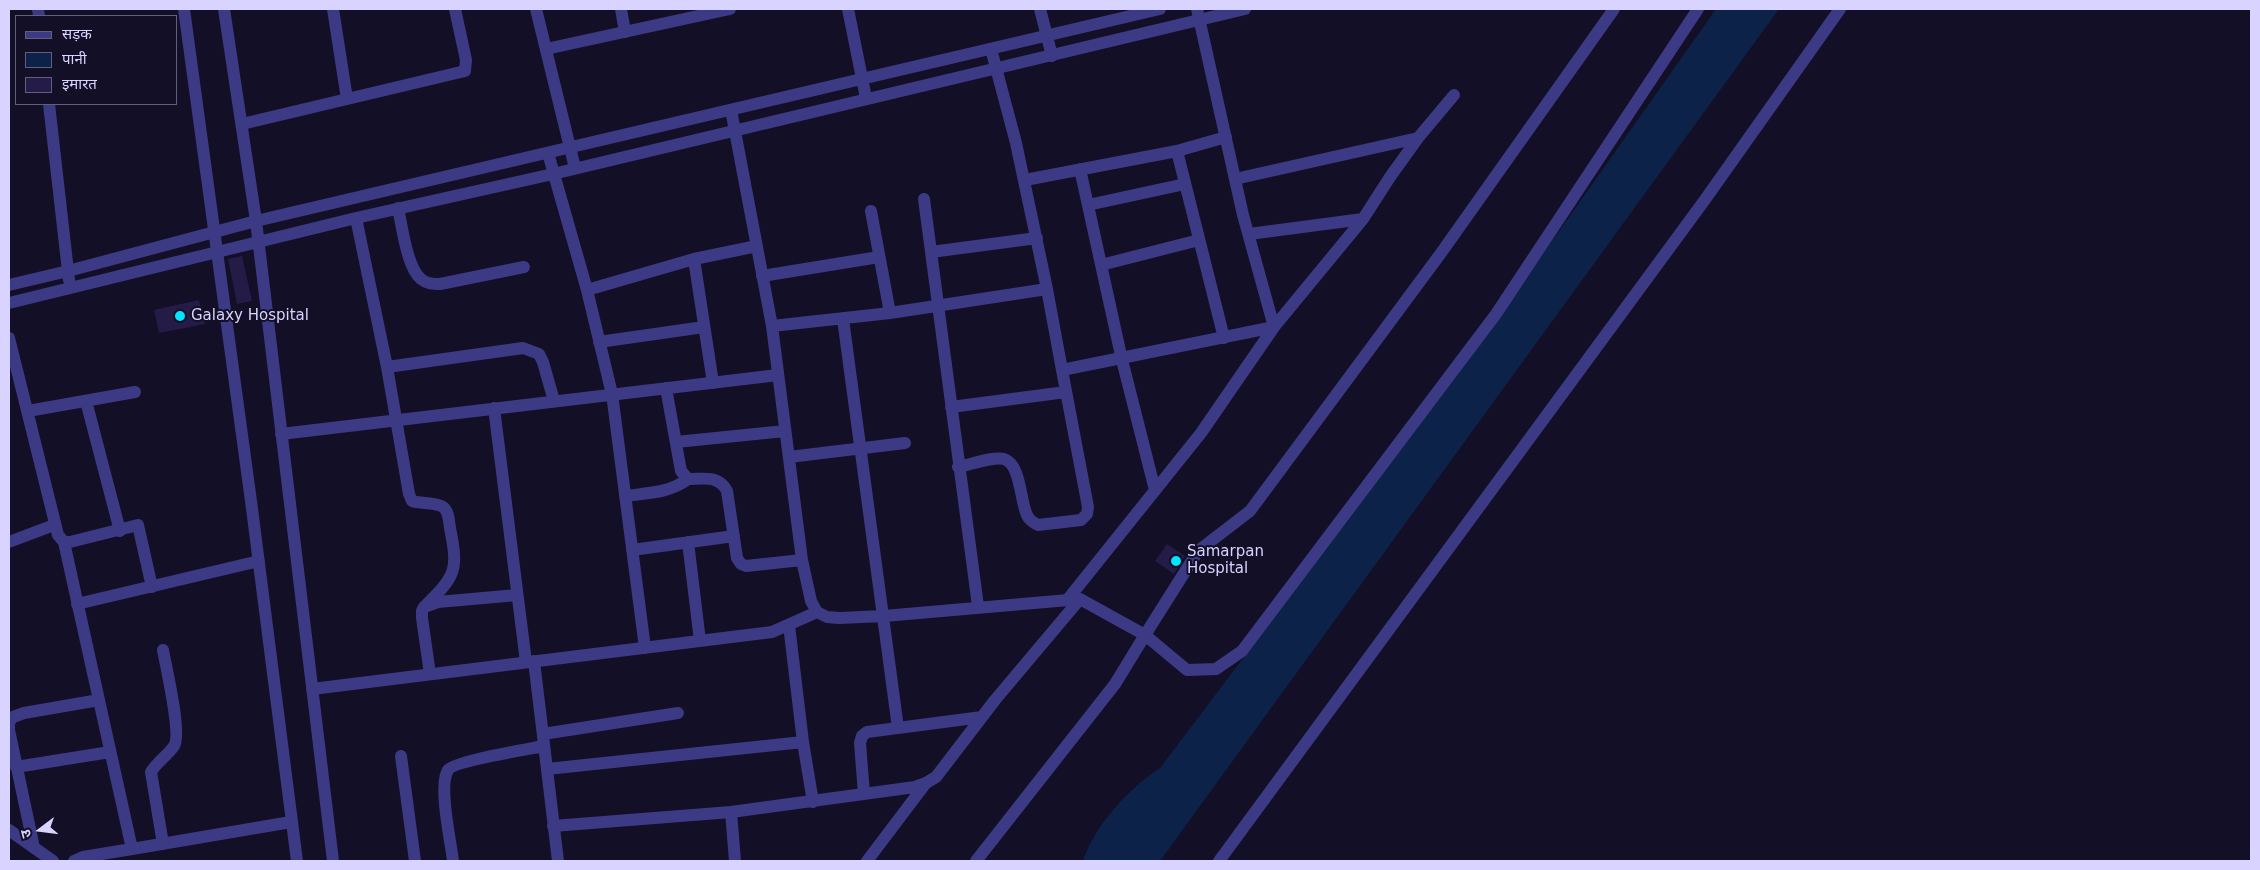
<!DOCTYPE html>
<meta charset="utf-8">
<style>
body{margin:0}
#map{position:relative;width:2260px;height:870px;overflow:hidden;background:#130f26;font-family:"DejaVu Sans","Noto Sans Devanagari",sans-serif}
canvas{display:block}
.frame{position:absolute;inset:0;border:10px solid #d9d4ff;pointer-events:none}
.legend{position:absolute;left:15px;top:15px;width:162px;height:90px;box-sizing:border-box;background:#130f26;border:1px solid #625e7d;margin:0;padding:6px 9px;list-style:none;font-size:15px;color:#d9d4ff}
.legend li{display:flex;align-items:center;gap:10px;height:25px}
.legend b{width:25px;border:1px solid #625e7d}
.north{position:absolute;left:15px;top:805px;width:50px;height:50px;-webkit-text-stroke:4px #130f26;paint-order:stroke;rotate:255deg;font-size:14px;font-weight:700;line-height:20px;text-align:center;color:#d9d4ff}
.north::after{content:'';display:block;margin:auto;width:18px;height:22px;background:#d9d4ff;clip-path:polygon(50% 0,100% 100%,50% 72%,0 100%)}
</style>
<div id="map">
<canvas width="2260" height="870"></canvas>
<div class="frame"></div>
<ul class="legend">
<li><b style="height:6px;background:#3d3a85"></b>सड़क</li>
<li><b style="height:14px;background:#0c2248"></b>पानी</li>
<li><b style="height:14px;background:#241b47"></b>इमारत</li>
</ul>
<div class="north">उ</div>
</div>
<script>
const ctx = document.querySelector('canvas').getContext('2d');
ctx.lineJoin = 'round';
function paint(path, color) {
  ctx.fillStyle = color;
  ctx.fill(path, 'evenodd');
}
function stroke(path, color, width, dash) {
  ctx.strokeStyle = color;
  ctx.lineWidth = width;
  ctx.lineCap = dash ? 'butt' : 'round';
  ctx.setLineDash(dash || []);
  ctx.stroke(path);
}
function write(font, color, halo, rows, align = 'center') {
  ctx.font = font + ' "DejaVu Sans",sans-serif';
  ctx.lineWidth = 4;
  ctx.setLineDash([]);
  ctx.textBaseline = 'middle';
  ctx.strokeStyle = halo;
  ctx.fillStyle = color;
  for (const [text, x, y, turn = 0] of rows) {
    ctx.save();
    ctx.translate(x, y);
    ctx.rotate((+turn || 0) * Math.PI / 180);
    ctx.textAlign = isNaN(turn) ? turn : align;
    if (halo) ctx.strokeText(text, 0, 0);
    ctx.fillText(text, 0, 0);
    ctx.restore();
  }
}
const water = new Path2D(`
 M 1716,9 L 1779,9 L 1160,861 L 1083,861 C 1094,826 1129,788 1160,768 L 1458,374 Z`);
const building = new Path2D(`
 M 242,256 L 252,301 L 237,304 L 228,259 Z
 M 199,300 L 205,324 L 159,333 L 154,310 Z
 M 1167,544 L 1185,556 L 1174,574 L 1155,561 Z`);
const minor = new Path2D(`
 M 38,9 L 39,16
 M 184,9 L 251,501 L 297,861
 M 224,9 L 256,221 L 333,861
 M 333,9 L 347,99
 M 536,9 L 575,168
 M 621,9 L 625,32
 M 848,9 L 866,98
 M 1040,9 L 1052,56
 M 546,49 L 730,9
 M 49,104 L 69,280
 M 731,110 L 772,326 L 802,560 L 811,601 L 817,612 L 827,617 L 839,618 L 884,616 L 1080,599 L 1145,635 L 1198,551 L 1250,511 L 1441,253 L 1614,9
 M 242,124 L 465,71 L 466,60 L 455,9
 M 1177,151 L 1224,338
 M 548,153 L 587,290 L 612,394 L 645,648
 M 1080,169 L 1122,360 L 1155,490
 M 1235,179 L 1418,138
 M 1025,180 L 1177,151 L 1226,137
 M 924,199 L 978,606
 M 1088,205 L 1185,184
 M 398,208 C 402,226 407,268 421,279 C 427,284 433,284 440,284 L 524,267
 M 871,211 L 890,313
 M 356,218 L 387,367 L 409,494 L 412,501 C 421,504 435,502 443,507 C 449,511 449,522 450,528 C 459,572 455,576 424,607
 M 1249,234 L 1363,219
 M 931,252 L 1037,238
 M 694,259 L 713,383
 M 1101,265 L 1199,240
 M 762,276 L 879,257
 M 9,285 L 68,271 L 256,221 L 1160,9
 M 1047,289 L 1062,370 L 1274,327 L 1243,215 L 1197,9
 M 587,290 L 694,259 L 757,246
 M 9,303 L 356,218 L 553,174 L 1245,9
 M 843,319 L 898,728
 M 772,326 L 890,313 L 1047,289 L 1016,143 L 991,49
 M 9,338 L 58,535 L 64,542 L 70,542 L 138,525 L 152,587
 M 599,342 L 704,327
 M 387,367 L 523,348 L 539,354 L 543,362 L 554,401
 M 666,388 L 681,471 L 688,479 C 704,479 719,475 727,491 L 737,558 L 741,564 L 746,566 L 802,560
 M 86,401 L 120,531
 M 951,407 L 1066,392
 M 494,408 L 526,662
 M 28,411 L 135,392
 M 281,434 L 778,375
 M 676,442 L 785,431
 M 789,457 L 905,443
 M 958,467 C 969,465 994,456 1004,459 C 1021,464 1020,501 1027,515 C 1029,520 1034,523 1038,525 L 1081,520 L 1087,514 L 1088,507 L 1062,370
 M 625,496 C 647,493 670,493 688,479
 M 9,542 L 54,525
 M 64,542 L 132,849
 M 688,542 L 700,641
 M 632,550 L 734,536
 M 1068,599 L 1201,433 L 1274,327 L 1363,219 L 1390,177 L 1418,138 L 1454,95
 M 77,604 L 259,561
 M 789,625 L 803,742 L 813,802
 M 163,650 C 166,667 182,734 174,746 C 168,755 157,762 151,772 L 163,844
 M 534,661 L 558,861
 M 430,674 L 422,618 L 422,611 L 424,607 L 438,602 L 517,595
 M 312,689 L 772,632 L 817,612
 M 543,734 L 678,713
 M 401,756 L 415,861
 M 16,767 L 110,752
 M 547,769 L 803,742
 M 864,794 L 860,743 L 862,736 L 867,732 L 982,717
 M 731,812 L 735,861
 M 553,826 L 731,812 L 915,787 L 926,783 L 936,777 L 995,700 L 1080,599
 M 9,830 L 53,861
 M 34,848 L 9,730 L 9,722 L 13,717 L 24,713 L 99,700
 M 74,861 L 83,857 L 132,849 L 291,822
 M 453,861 C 451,842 438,786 448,770 C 454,761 529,749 544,746
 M 867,861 L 926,783
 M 976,861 L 1115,684 L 1145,635 L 1187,670 L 1216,669 L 1242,651 L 1496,314 L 1698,9
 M 1219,861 L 1704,201 L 1840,9`);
const markers = [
 [180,316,6,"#00e5ff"],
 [1176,561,6,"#00e5ff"]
];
const poiNames = [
 ["Galaxy Hospital",191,316],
 ["Samarpan",1187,552],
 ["Hospital",1187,569]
];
paint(water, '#0c2248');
paint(building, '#241b47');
stroke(minor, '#3d3a85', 12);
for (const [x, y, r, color] of markers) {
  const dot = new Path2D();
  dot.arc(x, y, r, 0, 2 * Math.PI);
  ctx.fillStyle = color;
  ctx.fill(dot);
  stroke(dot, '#130f26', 2);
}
write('15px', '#d9d4ff', '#130f26', poiNames, 'left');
</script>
